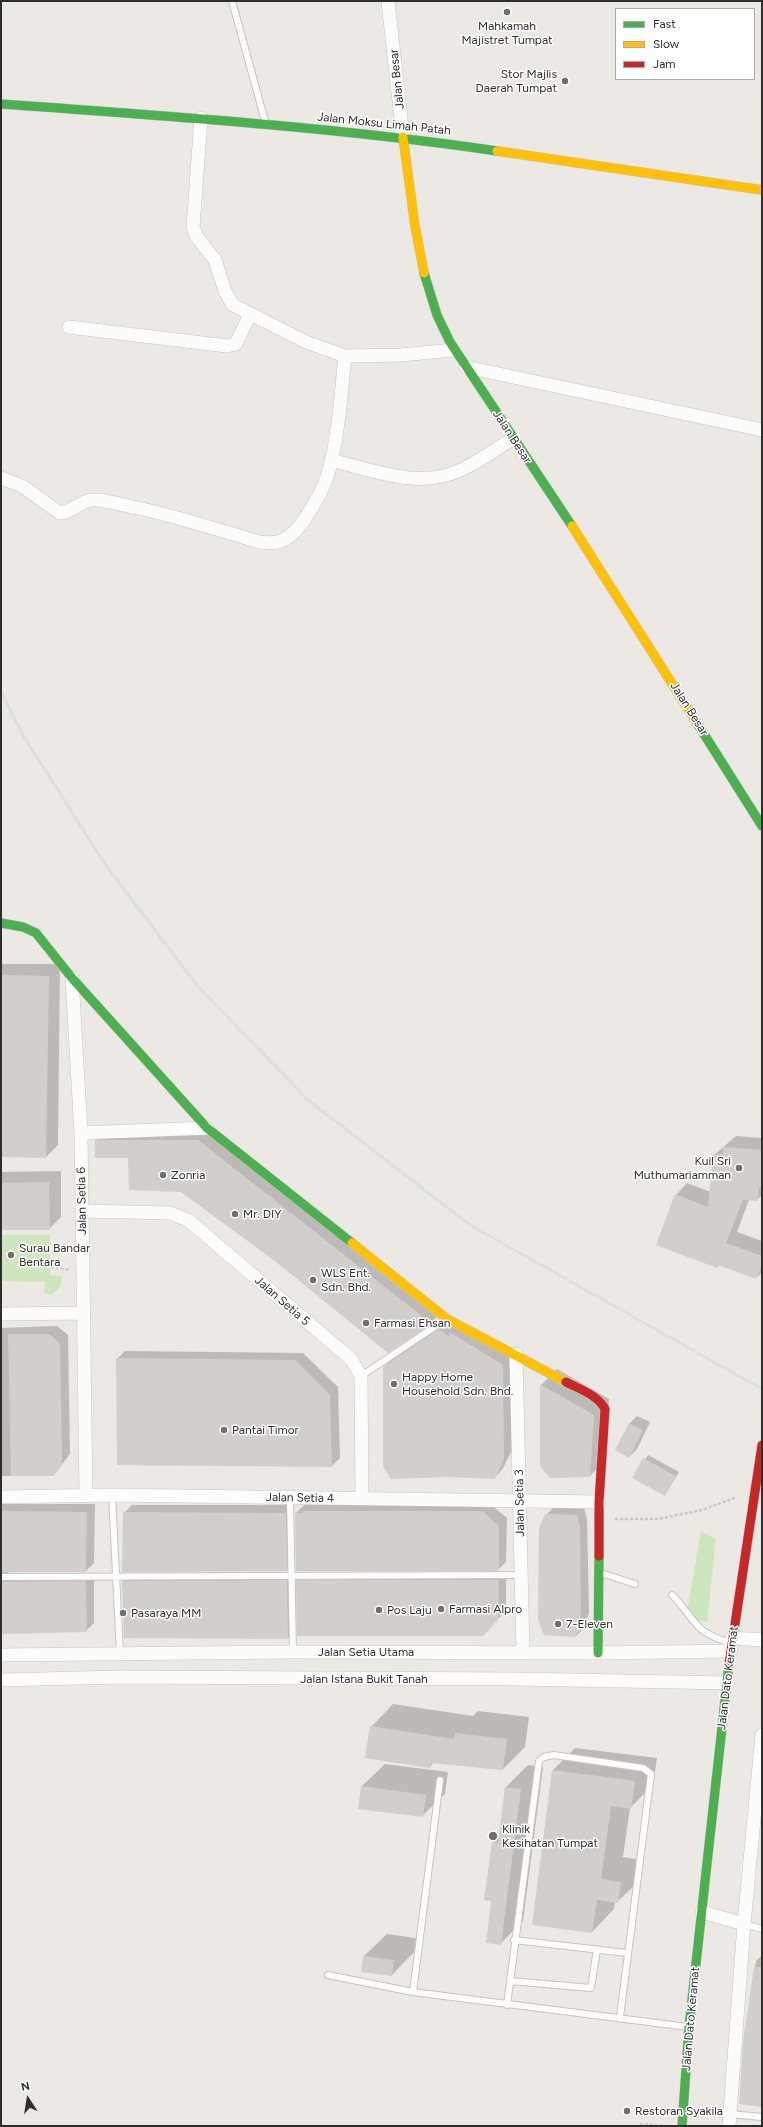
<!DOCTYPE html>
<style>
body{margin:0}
#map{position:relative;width:763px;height:2127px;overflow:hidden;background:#ece8e4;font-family:Figtree,sans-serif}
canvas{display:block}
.frame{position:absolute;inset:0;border:2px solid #2e2e2e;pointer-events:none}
.legend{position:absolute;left:615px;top:8px;width:140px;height:72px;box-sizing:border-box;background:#fff;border:1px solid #ababab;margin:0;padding:5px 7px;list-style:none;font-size:12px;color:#2e2e2e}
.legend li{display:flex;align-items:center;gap:8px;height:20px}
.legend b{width:20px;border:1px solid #ababab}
.north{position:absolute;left:8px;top:2079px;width:40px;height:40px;-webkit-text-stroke:3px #fff;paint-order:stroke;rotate:348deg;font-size:11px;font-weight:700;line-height:16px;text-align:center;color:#2e2e2e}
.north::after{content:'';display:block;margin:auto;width:14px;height:18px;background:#2e2e2e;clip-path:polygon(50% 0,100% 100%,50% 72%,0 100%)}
</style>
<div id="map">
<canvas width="763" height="2127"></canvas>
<div class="frame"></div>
<ul class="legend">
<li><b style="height:5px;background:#4caf50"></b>Fast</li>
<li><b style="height:5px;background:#ffc107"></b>Slow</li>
<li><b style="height:5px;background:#c62828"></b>Jam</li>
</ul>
<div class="north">N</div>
</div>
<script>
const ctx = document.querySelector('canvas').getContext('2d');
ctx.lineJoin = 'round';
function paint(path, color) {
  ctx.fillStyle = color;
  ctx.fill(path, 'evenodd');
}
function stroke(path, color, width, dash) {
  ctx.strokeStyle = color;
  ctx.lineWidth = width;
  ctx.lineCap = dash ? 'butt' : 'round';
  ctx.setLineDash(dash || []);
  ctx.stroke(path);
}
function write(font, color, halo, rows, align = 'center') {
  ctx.font = font + ' Figtree,sans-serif';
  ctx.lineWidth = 3;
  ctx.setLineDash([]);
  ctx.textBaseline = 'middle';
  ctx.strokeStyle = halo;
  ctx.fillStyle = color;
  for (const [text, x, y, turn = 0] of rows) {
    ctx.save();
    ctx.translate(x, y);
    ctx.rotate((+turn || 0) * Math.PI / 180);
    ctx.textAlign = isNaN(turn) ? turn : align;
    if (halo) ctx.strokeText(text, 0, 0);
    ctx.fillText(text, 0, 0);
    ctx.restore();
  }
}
const green = new Path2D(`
 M 1,1235 L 50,1235 L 50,1275 L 62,1276 L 60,1287 L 51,1295 L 44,1292 L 45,1282 L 1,1281 Z
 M 701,1531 L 716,1539 L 707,1622 L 686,1618 Z`);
const shadow = new Path2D(`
 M 1,964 L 60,964 L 58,1145 L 46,1157 L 1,1156 Z
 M 206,1132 L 439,1315 L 431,1323 L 388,1351 L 265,1253 L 181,1191 L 129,1157 L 96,1141 L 104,1133 Z
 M 736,1136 L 762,1138 L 762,1195 L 757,1200 L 749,1200 L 737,1232 L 762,1241 L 762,1272 L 756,1278 L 719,1265 L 717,1267 L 676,1195 L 687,1183 L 711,1192 L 714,1155 Z
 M 61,1171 L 61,1217 L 49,1229 L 1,1229 L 1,1172 Z
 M 447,1322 L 511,1357 L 512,1450 L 502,1470 L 494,1478 L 384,1367 L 392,1359 Z
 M 57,1326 L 68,1335 L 70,1454 L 54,1475 L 1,1476 L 1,1328 Z
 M 125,1351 L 303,1353 L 338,1387 L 340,1458 L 332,1466 L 117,1359 Z
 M 557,1369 L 609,1399 L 605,1460 L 590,1476 L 541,1385 Z
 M 637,1416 L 650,1422 L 637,1449 L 629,1457 L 629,1424 Z
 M 648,1455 L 679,1472 L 665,1495 L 633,1478 Z
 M 1,1504 L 95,1504 L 94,1563 L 86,1571 L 7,1571 L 9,1574 L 94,1574 L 94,1623 L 86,1631 L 1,1633 Z
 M 312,1504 L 490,1504 L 507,1518 L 506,1562 L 498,1570 L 296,1513 L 304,1505 Z
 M 132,1505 L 293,1505 L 294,1562 L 287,1570 L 124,1513 Z
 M 554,1507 L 584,1508 L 587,1519 L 589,1613 L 584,1628 L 576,1636 L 546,1515 Z
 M 506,1572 L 506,1611 L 482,1635 L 297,1581 L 305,1573 Z
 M 295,1573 L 296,1630 L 288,1638 L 123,1581 L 131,1574 Z
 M 393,1704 L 473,1716 L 478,1711 L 529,1717 L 525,1747 L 503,1769 L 434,1762 L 430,1767 L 371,1727 Z
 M 575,1748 L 657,1758 L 653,1785 L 630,1808 L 623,1857 L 643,1860 L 640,1880 L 617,1902 L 615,1902 L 614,1909 L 592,1932 L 553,1770 Z
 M 385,1764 L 448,1772 L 445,1794 L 422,1816 L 362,1786 Z
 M 528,1765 L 543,1767 L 523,1921 L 500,1944 L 492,1900 L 493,1843 L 500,1835 L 506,1787 Z
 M 387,1934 L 416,1938 L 414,1952 L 392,1975 L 364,1956 Z
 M 762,1955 L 762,2106 L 744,2042 L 756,1961 Z`);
const building = new Path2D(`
 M 1,975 L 49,976 L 46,1158 L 1,1157 Z
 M 95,1140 L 198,1140 L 432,1324 L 388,1353 L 275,1261 L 181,1192 L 129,1190 L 128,1158 L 95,1158 Z
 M 723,1147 L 762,1150 L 762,1187 L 759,1187 L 758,1201 L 743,1200 L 726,1243 L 762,1256 L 762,1265 L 756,1279 L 718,1265 L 717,1268 L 656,1245 L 675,1194 L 708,1207 L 713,1154 L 723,1155 Z
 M 49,1182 L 50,1230 L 1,1230 L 1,1183 Z
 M 439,1329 L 449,1337 L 449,1332 L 451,1333 L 503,1365 L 504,1459 L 495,1479 L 449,1477 L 391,1479 L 383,1466 L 383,1367 Z
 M 8,1334 L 49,1334 L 60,1344 L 62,1463 L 54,1476 L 11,1476 Z
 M 116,1358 L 295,1360 L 330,1395 L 332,1467 L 117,1465 Z
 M 540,1384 L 594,1415 L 590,1477 L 550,1478 L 540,1466 Z
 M 629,1423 L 643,1430 L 629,1458 L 615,1450 Z
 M 643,1458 L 676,1476 L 665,1496 L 632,1478 Z
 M 1,1511 L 87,1512 L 86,1572 L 1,1572 Z
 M 303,1511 L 482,1511 L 499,1526 L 499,1571 L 296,1571 L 295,1513 L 303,1513 Z
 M 123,1512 L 286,1513 L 287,1571 L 122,1572 Z
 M 545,1514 L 577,1515 L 580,1528 L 581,1622 L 576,1637 L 544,1635 L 538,1620 L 539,1528 Z
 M 287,1580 L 288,1639 L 124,1638 L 122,1581 Z
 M 296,1580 L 499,1580 L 498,1620 L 483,1636 L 297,1636 Z
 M 86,1581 L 87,1632 L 1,1634 L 1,1582 Z
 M 370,1726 L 454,1739 L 455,1733 L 507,1739 L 503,1770 L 431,1763 L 430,1768 L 365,1758 Z
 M 552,1770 L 635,1781 L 631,1809 L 611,1806 L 601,1879 L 621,1882 L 618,1903 L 597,1900 L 592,1933 L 532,1925 Z
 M 361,1786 L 426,1795 L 423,1817 L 358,1809 Z
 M 505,1787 L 521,1789 L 501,1945 L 486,1943 L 491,1901 L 484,1900 L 492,1842 L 498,1843 Z
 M 363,1956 L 394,1960 L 392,1976 L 361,1972 Z
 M 754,1967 L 762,1967 L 762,2107 L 739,2104 L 743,2042 Z`);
const path = new Path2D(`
 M 1,1236 L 1,1233
 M 21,1263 L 70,1270
 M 615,1519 L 658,1519 L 702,1510 L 737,1497
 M 640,2124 L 666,2126`);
const lane = new Path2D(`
 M 232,1 L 265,121
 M 361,1376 L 445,1320
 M 112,1495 L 120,1654
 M 290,1497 L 293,1652
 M 601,1573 L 635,1584
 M 1,1577 L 521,1575
 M 672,1595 C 683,1605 690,1619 701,1629 C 709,1636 720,1639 729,1643
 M 744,1924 L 762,1929
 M 514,1940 L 627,1953
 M 328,1975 L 413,1992 L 688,2027
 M 510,1981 L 591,1988 L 597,1949
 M 413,1992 L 440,1780
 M 507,2005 L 539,1761 L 544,1757 L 554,1755 L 643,1768 L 651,1774 L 620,2017
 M 730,2114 L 762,2117`);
const street = new Path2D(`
 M 388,1 L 403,137
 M 201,118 L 193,227 L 197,237 L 215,260 L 225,291 L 233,305 L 306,342 L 345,356 L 401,355 L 453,350
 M 69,327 L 227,346 L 236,344 L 250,314
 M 466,367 L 762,430
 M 331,460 C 375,471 420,490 463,469 C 480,461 496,449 512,439
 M 1,478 L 22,486 L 60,513 C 72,513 79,502 91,500 C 104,499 119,504 133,507 C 176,516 217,529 259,542 C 266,543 274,544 281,541 C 301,534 325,488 330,467 C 339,431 341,393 345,356
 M 72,978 L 81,1133 L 86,1495
 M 81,1133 L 207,1128
 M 82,1211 L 170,1213 L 188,1220 L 351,1359 L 361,1376 L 362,1498
 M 1,1314 L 83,1313
 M 516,1354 L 523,1652
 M 1,1497 L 112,1495 L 599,1502
 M 732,1638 L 762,1640
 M 1,1655 L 293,1652 L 598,1653 L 731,1651
 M 1,1680 L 118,1677 L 517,1679 L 728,1683
 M 702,1912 L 744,1924
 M 729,2126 L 744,1924 L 762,1735`);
const fast = new Path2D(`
 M 1,104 C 167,116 333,127 497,151
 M 424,273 L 437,315 L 450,342 L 572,526
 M 697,723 L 762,826
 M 1,923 L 23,927 L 36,933 L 72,978 L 207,1128 L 352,1243
 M 598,1653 L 599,1556
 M 682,2126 L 689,2027 L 729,1664`);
const slow = new Path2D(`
 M 403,137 L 415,226 L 424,273
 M 497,151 L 762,190
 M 572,526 L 697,723
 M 352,1243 L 447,1319 L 566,1382`);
const jam = new Path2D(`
 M 566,1382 C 579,1389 598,1395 605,1409 L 599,1502 L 599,1556
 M 729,1664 L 762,1445`);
const rail = new Path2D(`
 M 1,692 L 24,737 L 105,864 L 195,983 L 308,1100 L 470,1225 L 762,1389`);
const markers = [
 [507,12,4,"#706f6e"],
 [565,81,4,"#706f6e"],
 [739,1168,4,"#706f6e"],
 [163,1175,4,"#706f6e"],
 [235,1214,4,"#706f6e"],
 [11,1255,4,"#706f6e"],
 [313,1280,4,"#706f6e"],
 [366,1323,4,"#706f6e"],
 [394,1384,4,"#706f6e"],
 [224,1430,4,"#706f6e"],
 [441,1609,4,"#706f6e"],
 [379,1610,4,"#706f6e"],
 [123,1613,4,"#706f6e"],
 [558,1624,4,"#706f6e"],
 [493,1836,5,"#706f6e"],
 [627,2111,4,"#706f6e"]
];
const poiNames = [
 ["Mahkamah",507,26,"center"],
 ["Majistret Tumpat",507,40,"center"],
 ["Stor Majlis",557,74,"right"],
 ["Daerah Tumpat",557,88,"right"],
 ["Kuil Sri",731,1161,"right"],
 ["Muthumariamman",731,1175,"right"],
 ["Zonria",171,1175],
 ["Mr. DIY",243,1214],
 ["Surau Bandar",19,1248],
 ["Bentara",19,1262],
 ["WLS Ent.",321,1273],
 ["Sdn. Bhd.",321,1287],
 ["Farmasi Ehsan",374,1323],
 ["Happy Home",402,1377],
 ["Household Sdn. Bhd.",402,1391],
 ["Pantai Timor",232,1430],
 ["Farmasi Alpro",449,1609],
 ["Pos Laju",387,1610],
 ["Pasaraya MM",131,1613],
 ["7-Eleven",566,1624],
 ["Klinik",502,1829],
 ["Kesihatan Tumpat",502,1843],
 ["Restoran Syakila",635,2111]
];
const streetNames = [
 ["Jalan Besar",397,79,-96],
 ["Jalan Moksu Limah Patah",384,124,6],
 ["Jalan Besar",512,437,57],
 ["Jalan Besar",689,709,58],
 ["Jalan Setia 6",82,1201,-91],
 ["Jalan Setia 5",282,1301,41],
 ["Jalan Setia 4",300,1498,1],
 ["Jalan Setia 3",520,1503,-91],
 ["Jalan Setia Utama",366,1652],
 ["Jalan Dato Keramat",728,1678,-83],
 ["Jalan Istana Bukit Tanah",364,1679],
 ["Jalan Dato Keramat",691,2019,-85]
];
paint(green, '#cee6be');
paint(shadow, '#0003');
paint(building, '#d1cecb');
stroke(lane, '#c5c4c5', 8);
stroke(street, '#c5c4c5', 14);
stroke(fast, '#c5c4c5', 10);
stroke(slow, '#c5c4c5', 10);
stroke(jam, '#c5c4c5', 10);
stroke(path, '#c9c9c8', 2.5, [3, 2]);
stroke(lane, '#fcfcfb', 6);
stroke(street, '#fcfcfb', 13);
stroke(fast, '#4caf50', 9);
stroke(slow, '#ffc107', 9);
stroke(jam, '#c62828', 9);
stroke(rail, '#dfdfe1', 3);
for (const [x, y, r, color] of markers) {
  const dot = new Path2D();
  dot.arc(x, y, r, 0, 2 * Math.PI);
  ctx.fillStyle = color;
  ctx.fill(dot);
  stroke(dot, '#fff', 1.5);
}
write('12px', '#2e2e2e', '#fff', poiNames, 'left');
write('12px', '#2e2e2e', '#fff', streetNames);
</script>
